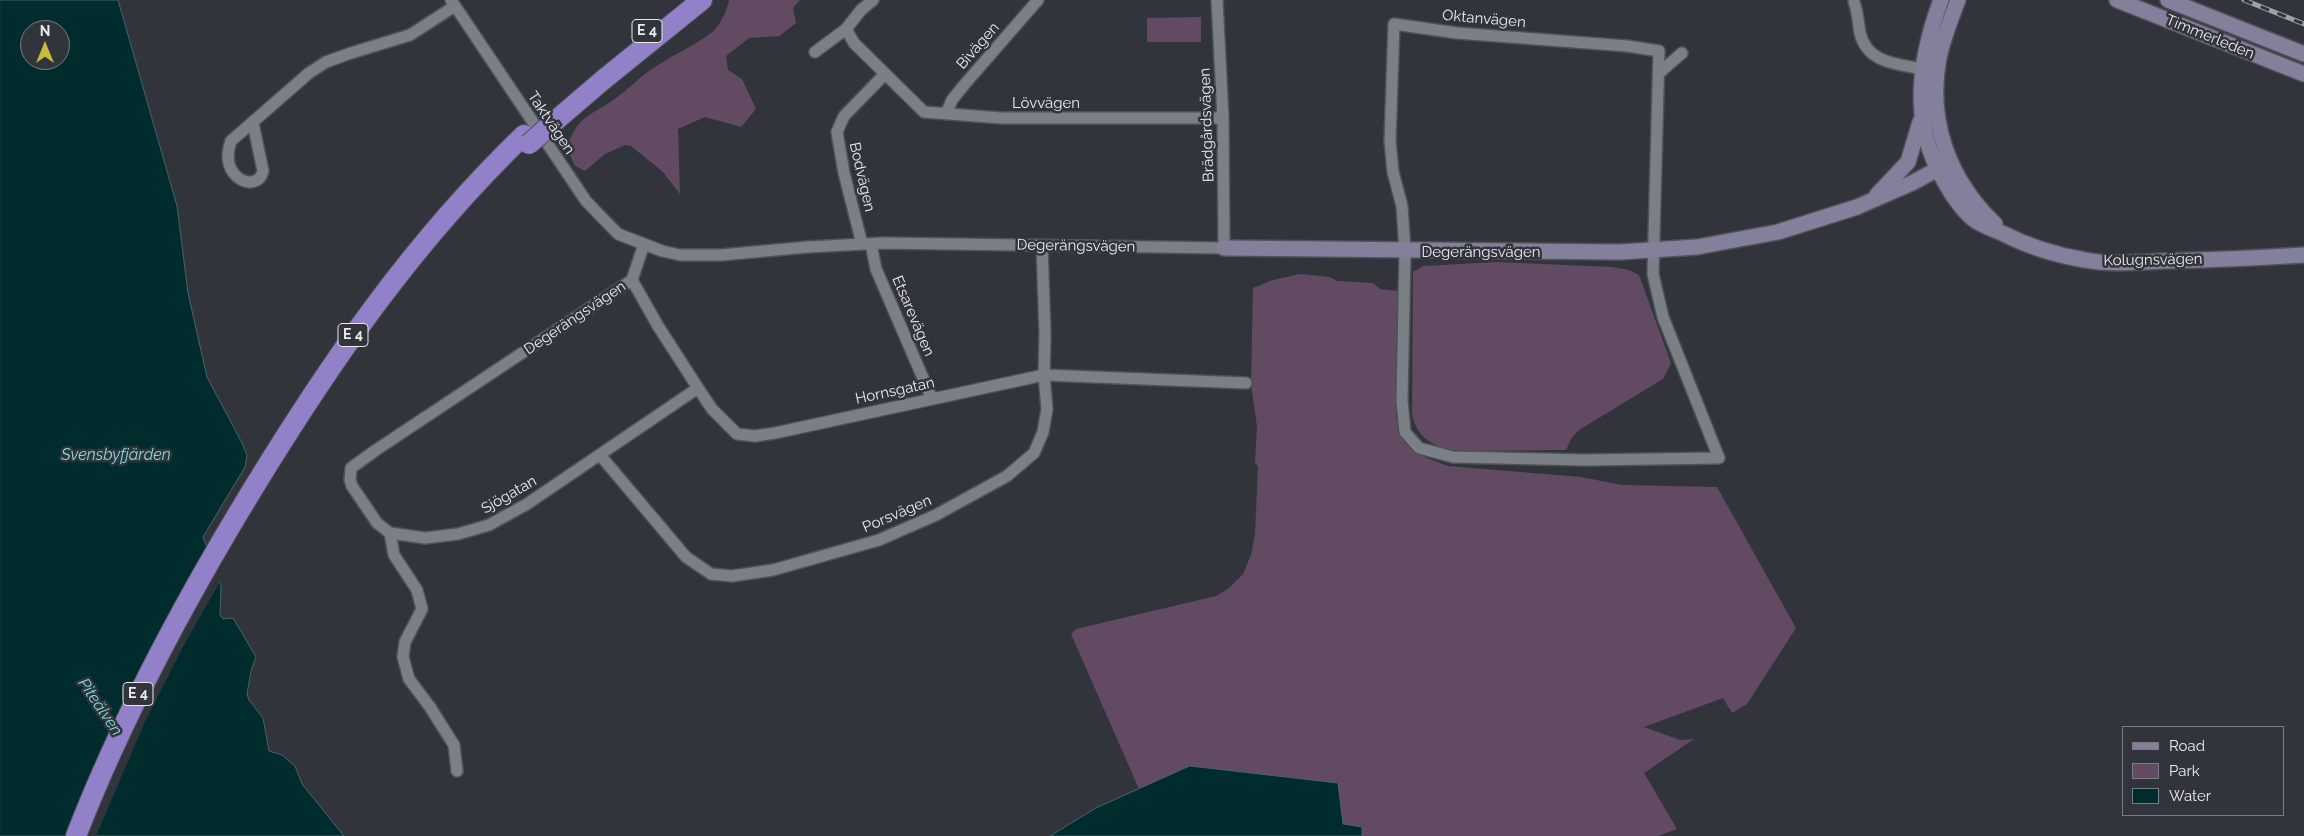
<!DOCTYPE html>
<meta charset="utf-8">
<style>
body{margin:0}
#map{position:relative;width:2304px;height:836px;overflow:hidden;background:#31353b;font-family:Raleway,sans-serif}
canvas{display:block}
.legend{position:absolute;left:2122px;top:726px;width:162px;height:90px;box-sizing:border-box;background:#31353b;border:1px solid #7a7d83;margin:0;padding:6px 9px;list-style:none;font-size:15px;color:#e8eaee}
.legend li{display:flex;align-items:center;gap:10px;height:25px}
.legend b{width:25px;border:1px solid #7a7d83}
.north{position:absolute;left:20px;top:20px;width:50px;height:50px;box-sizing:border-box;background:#31353b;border:1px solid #7a7d83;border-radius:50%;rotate:0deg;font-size:14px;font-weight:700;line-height:20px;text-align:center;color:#e8eaee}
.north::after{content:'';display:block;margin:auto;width:18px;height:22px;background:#c6bc3c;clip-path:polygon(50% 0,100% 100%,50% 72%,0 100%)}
</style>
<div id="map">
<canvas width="2304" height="836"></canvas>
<ul class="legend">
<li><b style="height:6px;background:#82809a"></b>Road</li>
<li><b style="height:14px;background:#624a63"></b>Park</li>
<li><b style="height:14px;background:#002c2d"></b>Water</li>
</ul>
<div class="north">N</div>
</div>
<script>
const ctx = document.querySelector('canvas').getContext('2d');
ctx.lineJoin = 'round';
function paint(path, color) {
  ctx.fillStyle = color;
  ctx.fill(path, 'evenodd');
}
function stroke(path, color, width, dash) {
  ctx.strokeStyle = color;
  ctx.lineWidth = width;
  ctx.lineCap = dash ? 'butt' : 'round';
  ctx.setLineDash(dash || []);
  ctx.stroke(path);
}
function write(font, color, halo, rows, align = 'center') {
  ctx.font = font + ' Raleway,sans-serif';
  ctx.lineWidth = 5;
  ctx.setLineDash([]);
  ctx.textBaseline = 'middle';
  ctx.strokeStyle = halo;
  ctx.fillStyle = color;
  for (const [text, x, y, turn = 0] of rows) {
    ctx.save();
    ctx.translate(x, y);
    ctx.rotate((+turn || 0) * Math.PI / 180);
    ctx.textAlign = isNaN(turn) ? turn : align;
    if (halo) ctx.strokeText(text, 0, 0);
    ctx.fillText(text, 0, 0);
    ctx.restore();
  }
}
const green = new Path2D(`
 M 729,0 L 800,0 L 793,8 L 796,23 L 779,36 L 749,38 L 726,56 L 728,70 L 742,79 L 756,109 L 741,127 L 705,117 L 678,129 L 680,194 L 663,172 L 631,146 L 625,145 L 605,154 L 585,171 L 575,166 L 567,148 C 578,114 590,117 616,98 C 628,90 637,79 649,71 C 668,57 693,47 711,33 C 720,27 727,10 729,0 Z
 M 1201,17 L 1201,42 L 1147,42 L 1147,18 Z
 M 1497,262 L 1612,267 L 1629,270 L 1639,275 L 1671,363 L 1663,379 L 1579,430 L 1572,437 L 1566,450 L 1460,451 C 1436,448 1417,440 1412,414 L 1413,272 L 1423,266 Z
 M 1300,274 L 1330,277 L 1337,281 L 1373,283 L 1380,289 L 1398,291 L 1396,414 L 1399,433 L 1405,443 L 1419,455 L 1448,466 L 1581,477 L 1622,485 L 1717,487 L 1796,628 L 1747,704 L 1732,713 L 1723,698 L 1644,727 L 1680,740 L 1694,739 L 1644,773 L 1677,829 L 1658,836 L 1362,836 L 1362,827 L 1343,824 L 1190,766 L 1139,789 L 1071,634 L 1076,629 L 1216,596 L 1229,588 L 1243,574 L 1251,555 L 1255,534 L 1258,466 L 1255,463 L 1257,427 L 1251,384 L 1253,288 L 1273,280 Z`);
const water = new Path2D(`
 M 0,0 L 118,0 L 177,206 L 188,293 L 207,377 L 241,441 L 247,455 L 245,467 L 203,537 L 221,585 L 220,615 L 223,619 L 233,618 L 256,657 L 251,671 L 247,694 L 249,700 L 263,718 L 269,751 L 282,755 L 295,766 L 302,784 L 344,836 L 0,836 ZM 30,30 L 60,30 L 60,60 L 30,60 Z
 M 1190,766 L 1338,783 L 1343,824 L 1362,827 L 1362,836 L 1050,836 L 1096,808 Z`);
const pier = new Path2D(`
 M 212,558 L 221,580 L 185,643 L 144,724 L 96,836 L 76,836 Z`);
const street = new Path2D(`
 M 451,0 L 586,201 L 618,234 L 662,251 L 680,255 L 721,255 L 808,247 L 883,243 L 1224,248 L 1223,118 L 1217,0
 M 873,0 L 861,10 L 846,29 L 854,43 L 924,112 L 1001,118 L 1223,118
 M 1854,2 C 1858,12 1858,22 1860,33 C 1867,63 1897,64 1922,69
 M 1394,24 L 1457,33 L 1627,46 L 1659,51 L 1653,274 L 1663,317 L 1719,458 L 1585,460 L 1453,457 L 1419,448 L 1405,432 L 1402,401 L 1405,251 L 1402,206 L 1393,172 L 1390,141 Z
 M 815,52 L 846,29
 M 1659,73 L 1682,53
 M 946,114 L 952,100 L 964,85 L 1038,0
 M 253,123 L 263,171 C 258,194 217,179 231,141 L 309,73 L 326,62 L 351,53 L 410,35 L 455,6
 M 862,244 L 844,173 L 837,132 L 844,116 L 885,74
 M 871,244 L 876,269 L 932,399
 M 632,280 L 658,326 L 698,388 L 712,409 L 737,434 L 755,436 L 775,433 L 1044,375 L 1246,383
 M 600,455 L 686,557 L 711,574 L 732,576 L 773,570 L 879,540 L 936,515 L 1007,476 L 1034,453 L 1043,432 L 1047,409 L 1044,375 L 1045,334 L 1042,245
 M 390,533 L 377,523 L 352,486 L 350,480 L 351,468 L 376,450 L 632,280 L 644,244
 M 457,771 L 454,745 L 430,707 L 409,679 L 403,657 L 405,642 L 422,609 L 417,590 L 394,555 L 390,533 L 425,538 L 458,534 L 489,525 L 527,504 L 698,388`);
const secondary = new Path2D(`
 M 1941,0 C 1921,53 1911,112 1936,165 C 1945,184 1956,204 1972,218 C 1980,225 1993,229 2002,233 C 2029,247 2055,255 2085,260 C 2110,265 2138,262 2164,261 C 2211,260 2257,258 2304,255
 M 1958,0 C 1951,19 1943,38 1939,58 C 1927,121 1949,180 1995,224
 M 2117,0 L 2304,74
 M 2168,0 L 2304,54
 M 1877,195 L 1908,162 L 1920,122
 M 1224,248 L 1620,252 L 1697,247 L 1778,232 L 1857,207 L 1912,183 L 1949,163`);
const highway = new Path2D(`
 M 547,128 L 603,80 L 702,0
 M 76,836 C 123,715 184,602 251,492 C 331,361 413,242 524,135`);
const rail = new Path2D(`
 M 2244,0 L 2304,24`);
const highwayBridge = new Path2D(`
 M 529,144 L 547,128`);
const shields = [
 [647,31,30],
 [353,335,30],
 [138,694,30]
];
const shieldNames = [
 ["E 4",647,31],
 ["E 4",353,335],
 ["E 4",138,694]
];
const streetNames = [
 ["Oktanvägen",1484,19,5],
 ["Timmerleden",2210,37,22],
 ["Bivägen",978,46,-49],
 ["Lövvägen",1046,103],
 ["Taktvägen",551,123,56],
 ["Brädgårdsvägen",1207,125,-92],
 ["Bodvägen",862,177,77],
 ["Degerängsvägen",1076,246,1],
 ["Degerängsvägen",1481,252],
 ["Kolugnsvägen",2153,260,-1],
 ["Etsarevägen",913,316,67],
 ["Degerängsvägen",575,318,-34],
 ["Hornsgatan",895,391,-12],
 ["Sjögatan",509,495,-30],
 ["Porsvägen",897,514,-23]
];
const waterNames = [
 ["Svensbyfjärden",116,455],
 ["Piteälven",100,707,56]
];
paint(green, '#624a63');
paint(water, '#002c2d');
stroke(water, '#466567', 1);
paint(pier, '#31353b');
stroke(street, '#4f5257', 14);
stroke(secondary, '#4f5257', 18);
stroke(highway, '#4f5257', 22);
stroke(street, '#7b7f86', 11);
stroke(secondary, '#82809a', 15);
stroke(highway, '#9281c9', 20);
stroke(rail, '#9ea1a6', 5);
stroke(rail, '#31353b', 3, [9]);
stroke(highwayBridge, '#4f5257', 22, []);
stroke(highwayBridge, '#9281c9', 20);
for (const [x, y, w] of shields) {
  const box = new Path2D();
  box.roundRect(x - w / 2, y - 11.5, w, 23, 4);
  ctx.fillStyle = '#31353b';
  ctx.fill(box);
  stroke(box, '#e8eaee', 1);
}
write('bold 14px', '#e8eaee', null, shieldNames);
write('15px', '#e8eaee', '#31353b', streetNames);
write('italic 16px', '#81dbdf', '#31353b', waterNames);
</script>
